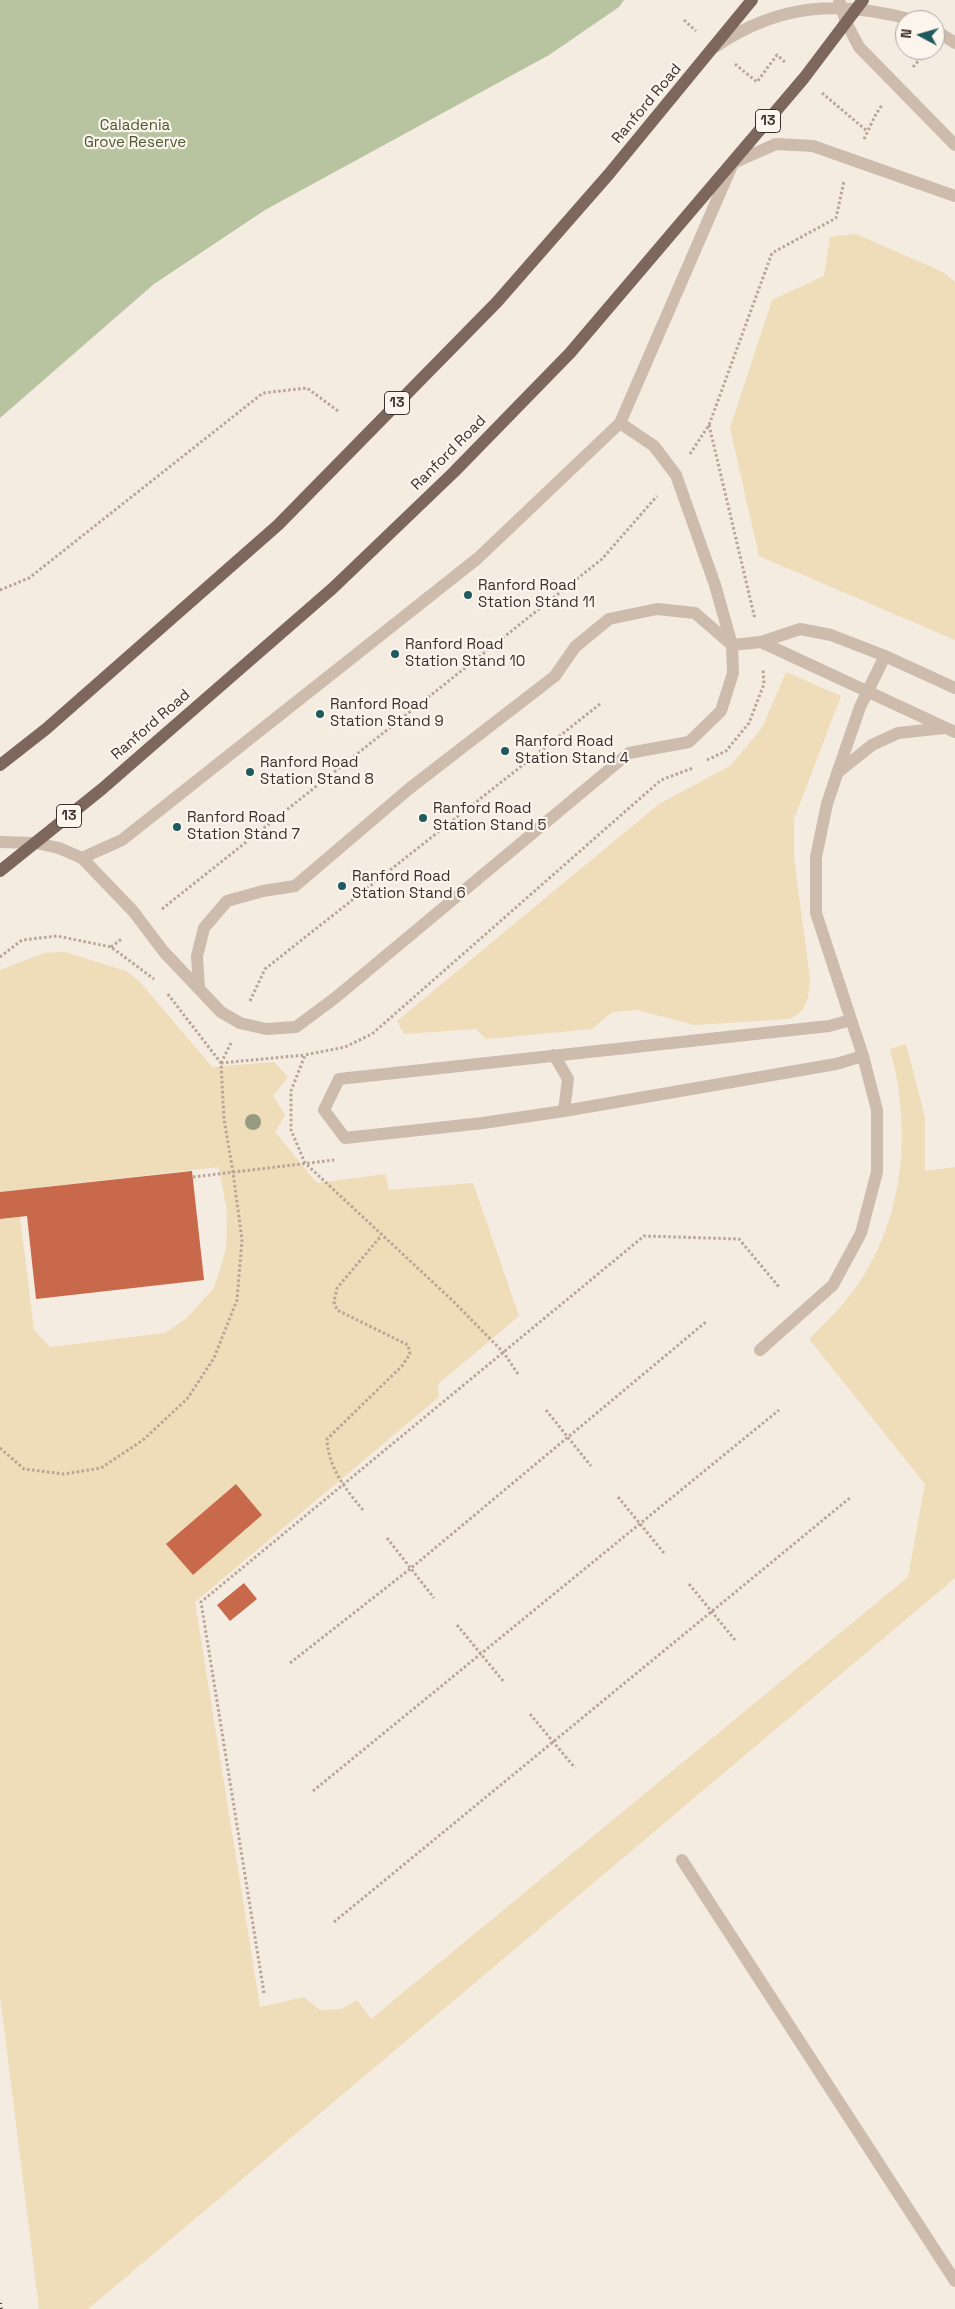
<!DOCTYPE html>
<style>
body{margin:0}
#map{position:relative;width:955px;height:2309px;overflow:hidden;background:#f4ebe1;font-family:"Space Grotesk",sans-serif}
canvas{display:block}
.north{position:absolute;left:895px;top:10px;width:50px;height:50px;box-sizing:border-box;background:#fbf5ee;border:1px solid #aea6a0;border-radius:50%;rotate:276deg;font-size:14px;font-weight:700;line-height:20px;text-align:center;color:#3b302b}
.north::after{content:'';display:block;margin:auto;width:18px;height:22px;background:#1f5a5e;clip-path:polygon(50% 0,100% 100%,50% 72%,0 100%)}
</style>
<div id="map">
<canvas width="955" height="2309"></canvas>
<div class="north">N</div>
</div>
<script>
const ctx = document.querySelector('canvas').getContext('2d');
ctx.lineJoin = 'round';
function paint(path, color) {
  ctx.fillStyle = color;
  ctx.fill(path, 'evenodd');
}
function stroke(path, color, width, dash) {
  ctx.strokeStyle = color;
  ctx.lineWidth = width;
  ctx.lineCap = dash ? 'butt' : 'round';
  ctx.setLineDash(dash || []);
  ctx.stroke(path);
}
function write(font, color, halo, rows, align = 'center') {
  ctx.font = font + ' "Space Grotesk",sans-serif';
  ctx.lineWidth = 4.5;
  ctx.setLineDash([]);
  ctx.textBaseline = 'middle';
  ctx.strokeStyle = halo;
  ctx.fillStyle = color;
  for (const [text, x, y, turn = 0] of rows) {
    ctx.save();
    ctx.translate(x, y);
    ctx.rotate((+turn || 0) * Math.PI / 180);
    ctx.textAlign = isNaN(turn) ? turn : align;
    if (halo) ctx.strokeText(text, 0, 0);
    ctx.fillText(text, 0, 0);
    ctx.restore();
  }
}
const green = new Path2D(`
 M 0,0 L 624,0 L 619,7 L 549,55 L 265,210 L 154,284 L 0,418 Z`);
const sand = new Path2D(`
 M 856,234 L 943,272 L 955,282 L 955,640 L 759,556 L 730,428 L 772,300 L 824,276 L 830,237 Z
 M 786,672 L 841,696 L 794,819 L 794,858 L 810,979 C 809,997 807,1012 789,1019 L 695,1025 L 637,1010 L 612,1012 L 592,1029 L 486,1039 L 476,1029 L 404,1034 L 397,1021 L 659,804 L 730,766 L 762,728 Z
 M 65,952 L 126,971 L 140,982 L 212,1067 L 274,1062 L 288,1077 L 273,1096 L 285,1115 L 275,1132 L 317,1183 L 385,1174 L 389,1190 L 473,1183 L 519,1316 L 438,1384 L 439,1397 L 195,1602 L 260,2007 L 304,1997 L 320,2010 L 341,2009 L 357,2000 L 371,2019 L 908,1577 L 925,1484 L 809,1339 C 826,1322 843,1306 857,1286 C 905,1216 912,1129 890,1049 L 906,1044 L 925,1117 L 925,1171 L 955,1167 L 955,1578 L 88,2309 L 39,2309 L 0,1995 L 0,1219 L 20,1217 L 34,1330 L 50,1347 L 165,1333 L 187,1318 L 214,1288 L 226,1249 L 227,1212 L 219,1167 L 0,1192 L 0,970 L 44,953 Z`);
const building = new Path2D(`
 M 192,1171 L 204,1280 L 36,1299 L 27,1216 L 0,1219 L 0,1192 Z
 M 236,1484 L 262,1515 L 193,1575 L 166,1544 Z
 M 244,1583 L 257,1599 L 230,1621 L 217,1605 Z`);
const path = new Path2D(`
 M 684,20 L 696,31
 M 735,64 L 757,82 L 777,55 L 786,63
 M 913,67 L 925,53
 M 822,93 L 867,131
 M 864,139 L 876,114 L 882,105
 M 709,425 L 755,619
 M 690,454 L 709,425 L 772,253 L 836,218 L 844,181
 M 0,590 L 29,578 L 263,393 L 307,388 L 338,411
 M 707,760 L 726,751 L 749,723 L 764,684 L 763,669
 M 162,909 L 602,559 L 657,496
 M 111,947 L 123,938
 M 0,957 L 22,940 L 57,936 L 111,947 L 154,979
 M 250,1001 L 265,969 L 600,704
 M 221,1063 L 231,1043
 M 221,1063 L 305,1055
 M 193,1177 L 334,1160
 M 518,1374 L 504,1353 L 453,1301 L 305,1163 L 291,1130 L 291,1091 L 305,1055 L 345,1047 L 372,1034 L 661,780 L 693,768
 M 546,1410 L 591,1466
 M 0,1448 L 24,1469 L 64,1474 L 101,1468 L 143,1440 L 187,1399 L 214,1358 L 237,1300 L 242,1240 L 233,1172 L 224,1119 L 221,1063 L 167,993
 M 618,1497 L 664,1553
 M 363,1510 C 346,1490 328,1467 327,1439 L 402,1366 L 410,1354 L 408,1345 L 337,1310 L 334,1302 L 337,1288 L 381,1236
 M 387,1538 L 434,1598
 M 689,1584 L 735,1640
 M 457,1625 L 504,1682
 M 290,1663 L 410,1569 L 707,1321
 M 530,1714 L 575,1768
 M 313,1791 L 779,1410
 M 334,1922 L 851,1497
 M 264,1993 L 201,1602 L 644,1236 L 739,1239 L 779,1287`);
const minor = new Path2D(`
 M 839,0 L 846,22 L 859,47 L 955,145
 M 935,30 L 955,43
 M 715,47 C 779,3 840,0 913,20
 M 761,642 L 955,732
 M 837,773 L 872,745 L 898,733 L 944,728
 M 0,842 L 36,843 L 59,848 L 82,858 L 133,911 L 164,952 L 221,1012 L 240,1023 L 266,1029 L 296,1027 L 335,998 L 629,753 L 689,742 L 721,711 L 733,673 L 732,645 L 715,585 L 676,475 L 654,446 L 620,423
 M 82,858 L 122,840 L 478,558 L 620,423 L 733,163 L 776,144 L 813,146 L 955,196
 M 199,989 L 197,956 L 204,928 L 227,901 L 263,891 L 295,886 L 410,788 L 555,676 L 575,647 L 609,619 L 657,609 L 695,613 L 732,645 L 761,642 L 800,629 L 831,635 L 885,656 L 955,688
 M 851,1020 L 829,1026 L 339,1079 L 324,1110 L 345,1138 L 483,1123 L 564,1111 L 836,1064 L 863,1056
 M 554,1055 L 568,1079 L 564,1111
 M 760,1350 L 833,1285 L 861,1233 L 877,1172 L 877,1110 L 863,1056 L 816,913 L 816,857 L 827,804 L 837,774 L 860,707 L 885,656
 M 682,1860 L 955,2281`);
const major = new Path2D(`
 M 0,765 L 46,729 L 278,525 L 497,302 L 609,174 L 752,0
 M 0,871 L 102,789 L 333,588 L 454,472 L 570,353 L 804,78 L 863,0`);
const rail = new Path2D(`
 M 0,2303 L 1,2309`);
const trees = [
 [253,1122]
];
const markers = [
 [468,595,5,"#1f5a5e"],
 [395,654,5,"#1f5a5e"],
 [320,714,5,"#1f5a5e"],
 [505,751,5,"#1f5a5e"],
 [250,772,5,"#1f5a5e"],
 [423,818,5,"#1f5a5e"],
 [177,827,5,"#1f5a5e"],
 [342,886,5,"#1f5a5e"]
];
const shields = [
 [768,121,25],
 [397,403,25],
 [69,816,25]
];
const shieldNames = [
 ["13",768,121],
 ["13",397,403],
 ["13",69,816]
];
const streetNames = [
 ["Ranford Road",647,104,-50],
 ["Ranford Road",449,453,-45],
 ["Ranford Road",151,725,-41]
];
const parkNames = [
 ["Caladenia",135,126],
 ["Grove Reserve",135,143]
];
const poiNames = [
 ["Ranford Road",478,586],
 ["Station Stand 11",478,603],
 ["Ranford Road",405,645],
 ["Station Stand 10",405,662],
 ["Ranford Road",330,705],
 ["Station Stand 9",330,722],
 ["Ranford Road",515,742],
 ["Station Stand 4",515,759],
 ["Ranford Road",260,763],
 ["Station Stand 8",260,780],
 ["Ranford Road",433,809],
 ["Station Stand 5",433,826],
 ["Ranford Road",187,818],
 ["Station Stand 7",187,835],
 ["Ranford Road",352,877],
 ["Station Stand 6",352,894]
];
paint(green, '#b8c4a0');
paint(sand, '#efdcb8');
paint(building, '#c8694b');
stroke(path, '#b9a596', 3, [2.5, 2.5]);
stroke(minor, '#cdbbac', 12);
stroke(major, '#7d675c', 12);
stroke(rail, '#3b302b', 4, [1, 4]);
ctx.fillStyle = '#969b7f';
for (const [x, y] of trees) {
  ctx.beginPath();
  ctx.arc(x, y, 8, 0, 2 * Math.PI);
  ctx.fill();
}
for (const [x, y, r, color] of markers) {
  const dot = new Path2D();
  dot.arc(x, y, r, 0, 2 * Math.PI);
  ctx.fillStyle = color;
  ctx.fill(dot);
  stroke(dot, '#fbf5ee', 2);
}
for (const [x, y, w] of shields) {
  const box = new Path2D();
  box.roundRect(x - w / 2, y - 11.5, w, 23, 4);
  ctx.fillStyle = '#fbf5ee';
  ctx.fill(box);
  stroke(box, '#3b302b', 1);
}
write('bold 14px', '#3b302b', null, shieldNames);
write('15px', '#3b302b', '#fbf5ee', streetNames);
write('15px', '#4a5a2e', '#fbf5ee', parkNames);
write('15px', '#3b302b', '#fbf5ee', poiNames, 'left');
</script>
